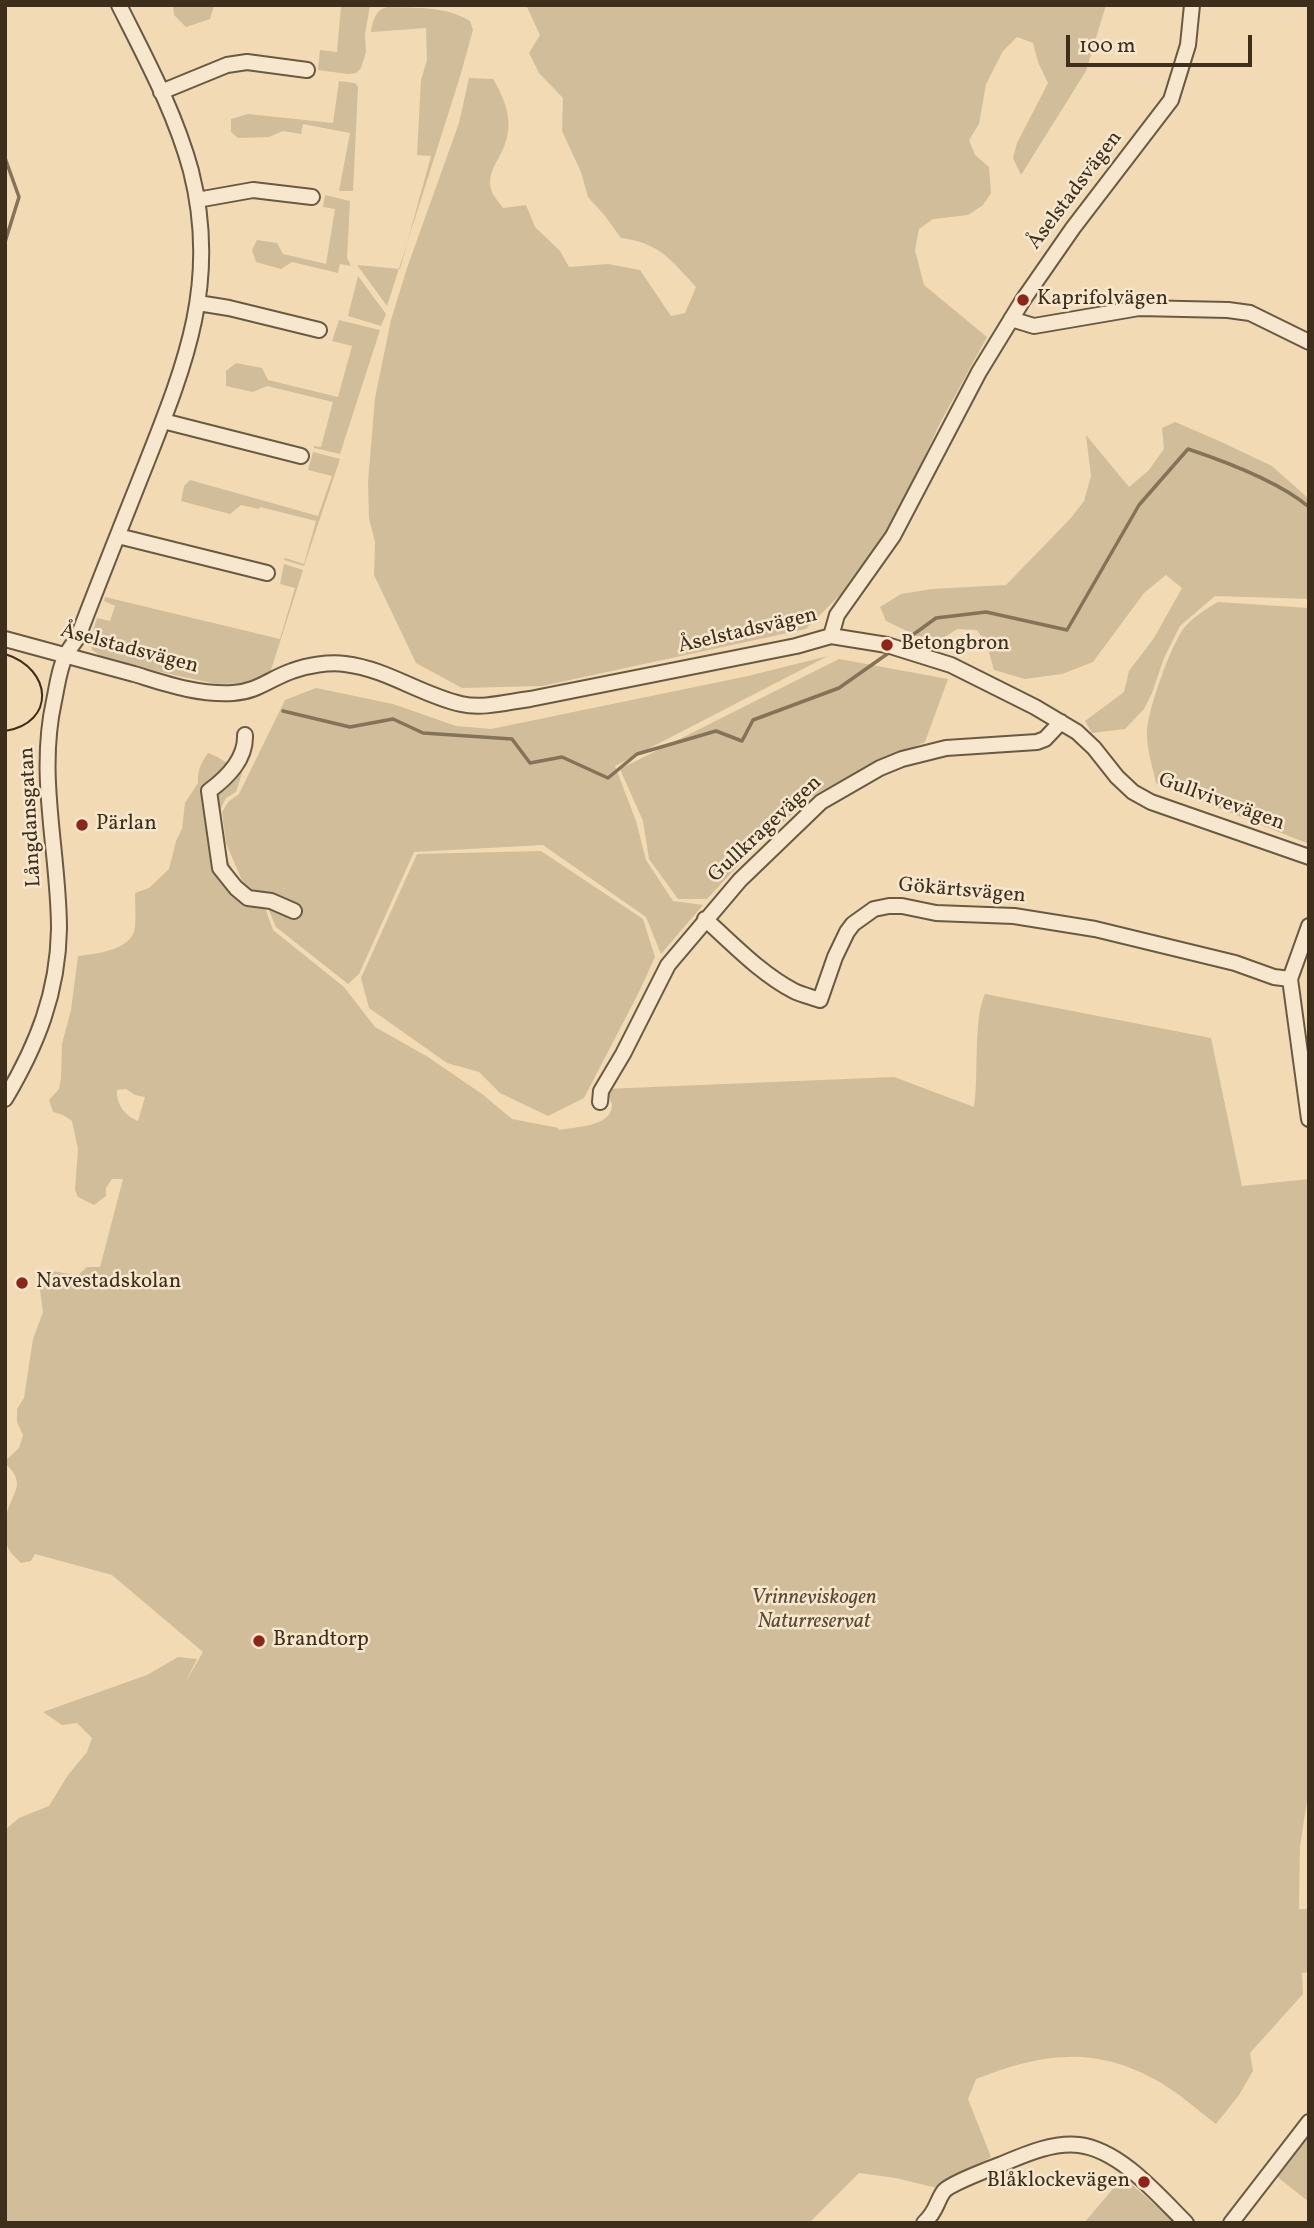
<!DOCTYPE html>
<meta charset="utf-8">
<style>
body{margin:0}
#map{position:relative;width:1314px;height:2228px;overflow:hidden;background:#f1dab4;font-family:Vollkorn,serif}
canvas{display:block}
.frame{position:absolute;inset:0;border:7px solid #3d2f1c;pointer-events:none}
.scale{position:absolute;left:1066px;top:35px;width:186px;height:32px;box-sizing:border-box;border:4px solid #3d2f1c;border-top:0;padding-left:9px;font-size:21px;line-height:24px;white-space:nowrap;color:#3d2f1c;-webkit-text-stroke:5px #f6e7ce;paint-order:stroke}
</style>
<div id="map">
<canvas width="1314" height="2228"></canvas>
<div class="frame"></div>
<div class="scale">100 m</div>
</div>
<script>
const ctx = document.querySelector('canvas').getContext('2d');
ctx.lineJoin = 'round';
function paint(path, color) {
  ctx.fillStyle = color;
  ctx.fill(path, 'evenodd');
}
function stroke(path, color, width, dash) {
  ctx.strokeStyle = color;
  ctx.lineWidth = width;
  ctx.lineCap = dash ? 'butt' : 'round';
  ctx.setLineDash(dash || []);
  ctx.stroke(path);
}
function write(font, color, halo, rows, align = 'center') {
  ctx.font = font + ' Vollkorn,serif';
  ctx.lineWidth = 5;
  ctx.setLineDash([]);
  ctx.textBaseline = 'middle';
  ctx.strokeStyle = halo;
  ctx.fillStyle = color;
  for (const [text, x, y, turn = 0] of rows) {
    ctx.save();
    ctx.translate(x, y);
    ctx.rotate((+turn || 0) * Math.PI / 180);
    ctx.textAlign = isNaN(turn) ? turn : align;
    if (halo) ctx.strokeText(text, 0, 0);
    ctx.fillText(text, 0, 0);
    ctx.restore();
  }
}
const green = new Path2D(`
 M 173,5 L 217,5 L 214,6 L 210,19 L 186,27 L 174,15 Z
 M 339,5 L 370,5 L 365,35 L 366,52 L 361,68 L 356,73 L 348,74 L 318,70 L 320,50 L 337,52 L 341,6 Z
 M 526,5 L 1106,5 L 1086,71 L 1021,175 L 1013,158 L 1017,143 L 1048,83 L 1038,62 L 1033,43 L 1017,37 L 1003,51 L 986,84 L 979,124 L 969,140 L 975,155 L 989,167 L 991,193 L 983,205 L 968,215 L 933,219 L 919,229 L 915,250 L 924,285 L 987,337 L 940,423 L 893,526 L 841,594 L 806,629 L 542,686 L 462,688 L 416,663 L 374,575 L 375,542 L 369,518 L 368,482 L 375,398 L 391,320 L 407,268 L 459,123 L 469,78 L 493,79 C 506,101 514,122 504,147 C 498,161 487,173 491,189 C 492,195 499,202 503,208 L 526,205 L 535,227 L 560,251 L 569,267 L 608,264 L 640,270 L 671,316 L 685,313 L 696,287 C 671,260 660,243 621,238 L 605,216 L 588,197 L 581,172 L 562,131 L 563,98 L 539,73 L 529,53 L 540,35 Z
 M 388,7 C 415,8 447,6 470,21 L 473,30 L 459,80 L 387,306 L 357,265 L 400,269 L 431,156 L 417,155 L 421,80 L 427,60 L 426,28 L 371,32 C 373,21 375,9 388,7 Z
 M 339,81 L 355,83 L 358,87 L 353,191 L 339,191 L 350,133 L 303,124 L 301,134 L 283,131 L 269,137 L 238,138 L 231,132 L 231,119 L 248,114 L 333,123 Z
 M 325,195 L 350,201 L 347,258 L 351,266 L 340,264 L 338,273 L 292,262 L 281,269 L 256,262 L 252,250 L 257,240 L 277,243 L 283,254 L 326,264 L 335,209 L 323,207 Z
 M 358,276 L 386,314 L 381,326 L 348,316 Z
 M 339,320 L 380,330 L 340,454 L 314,448 L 314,446 L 321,447 L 333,402 L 267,386 L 253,392 L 226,386 L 226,371 L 236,363 L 262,368 L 268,380 L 338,397 L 352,346 L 332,341 Z
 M 1175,422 L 1217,440 L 1272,466 L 1309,499 L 1309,599 L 1215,596 L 1180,626 L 1164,658 L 1152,693 L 1144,709 L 1125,729 L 1092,733 L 1085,721 L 1124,692 L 1129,671 L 1154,638 L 1182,588 L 1166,575 L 1144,593 L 1093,662 L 1062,674 L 1025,679 L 994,670 L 987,645 L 977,630 L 957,629 L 939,641 L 917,636 L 886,621 L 880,607 L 901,594 L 932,589 L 1006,585 L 1070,519 L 1084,501 L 1091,476 L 1086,435 L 1129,487 L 1148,471 L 1164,449 L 1162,428 Z
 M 313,452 L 340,459 L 304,566 L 284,560 L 285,558 L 304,564 L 316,521 L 260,507 L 259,509 L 241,505 L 230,514 L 181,501 L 184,486 L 190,480 L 318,516 L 332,476 L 308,470 Z
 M 284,564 L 303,570 L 270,673 L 251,683 L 217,684 L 108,661 L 92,650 L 90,641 L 97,618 L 110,621 L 115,606 L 104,601 L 105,597 L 280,639 L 295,588 L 280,584 Z
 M 1218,602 L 1309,608 L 1309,844 L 1156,783 C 1153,768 1147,751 1147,735 C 1146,714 1171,645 1184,628 C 1192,618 1207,608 1218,602 Z
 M 828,656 L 615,766 L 636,821 L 646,860 L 673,901 L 703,905 L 661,954 L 646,917 L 543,845 L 414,852 L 359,974 L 348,984 L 276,927 L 267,906 L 243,883 L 226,843 L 222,812 L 229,801 L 239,794 L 285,700 L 316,688 L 393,704 L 456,726 L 491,729 L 748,676 Z
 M 839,659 L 948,679 L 925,742 L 868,767 L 812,796 L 757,845 L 707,899 L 678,899 L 649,859 L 643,821 L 620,769 Z
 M 208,753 C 220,757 228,765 239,768 L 242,773 L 236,792 L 226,798 L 219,812 L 221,845 L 239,884 L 265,908 L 273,930 L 344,987 L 375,1027 L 428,1057 L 482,1094 L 512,1119 L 559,1128 L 558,1130 C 574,1127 612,1127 612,1105 C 611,1100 607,1094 605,1089 L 894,1077 L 974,1107 C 979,1077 973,1018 985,994 L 1211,1038 L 1242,1186 L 1309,1179 L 1309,1788 L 1300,1846 L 1299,1909 L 1309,1909 L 1309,1972 L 1302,1973 L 1303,1994 L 1250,2053 L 1253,2071 L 1239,2095 L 1216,2124 C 1196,2109 1177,2091 1154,2079 C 1092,2045 1040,2054 976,2079 L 968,2099 L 991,2157 L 937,2188 L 896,2178 L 859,2173 L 809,2223 L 5,2223 L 5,1830 L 19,1818 L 49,1806 L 68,1775 L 87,1752 L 92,1738 L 77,1723 L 62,1725 L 43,1712 L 147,1675 L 178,1657 L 197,1659 L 185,1683 L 203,1652 L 112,1575 L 35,1554 L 31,1561 L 21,1563 C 8,1550 5,1548 7,1530 C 7,1524 5,1518 7,1513 C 13,1491 27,1484 5,1463 L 5,1461 L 19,1448 L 23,1435 L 17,1422 L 17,1409 L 24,1398 L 33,1339 L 43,1312 L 39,1283 L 41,1275 C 56,1268 62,1274 78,1275 L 87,1267 L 100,1267 L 123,1179 L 112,1179 L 106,1188 L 106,1196 L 94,1205 L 78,1197 L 75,1190 L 78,1149 L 72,1121 L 63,1115 L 53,1112 L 49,1100 L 59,1089 L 61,1078 L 62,1044 L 71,1010 L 78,956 C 96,954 133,950 135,927 C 136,916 135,904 135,893 L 149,888 L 169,869 L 176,841 L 182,829 L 185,803 L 198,783 C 197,771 201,763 208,753 ZM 126,1089 L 135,1095 L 145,1097 L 138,1121 C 125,1116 116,1104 117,1090 Z
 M 541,851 L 643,919 L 655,957 L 639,992 L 584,1098 L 548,1116 L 500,1093 L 479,1072 L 447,1063 L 369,1008 L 361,978 L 417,854 Z
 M 1309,2132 L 1309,2202 L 1275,2175 Z
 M 1123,2177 L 1176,2223 L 1084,2223 Z`);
const stream = new Path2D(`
 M 5,158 L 19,197 L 5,242
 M 899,645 L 936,618 L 986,612 L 1067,630 L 1139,505 L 1188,449 C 1227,462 1278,481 1309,507
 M 283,711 L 350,727 L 393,719 L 423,733 L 512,739 L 530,763 L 562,757 L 608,778 L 637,754 L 716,731 L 742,741 L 753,720 L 839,688 L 890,652`);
const minor = new Path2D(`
 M 161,92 L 227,65 L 247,62 L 307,70
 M 197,200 L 253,190 L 312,197
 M 198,303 L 229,308 L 319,330
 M 1011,319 L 1034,326 L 1139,308 L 1228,310 L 1250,313 L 1309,342
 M 163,421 L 301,456
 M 118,536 L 267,573
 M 831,636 L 837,615 L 893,536 L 979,372 L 1023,300 L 1073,228 L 1171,100 L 1188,45 L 1192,5
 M 5,639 C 48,651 91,662 134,674 C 167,684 198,695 233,693 C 257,692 271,678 292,671 C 308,665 329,662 345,664 C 387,669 421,695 461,704 C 483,709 507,702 530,699 L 796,646 L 831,636 L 887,645 L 951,665 L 1035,707 L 1077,732 L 1094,748 L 1117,777 L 1133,792 L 1151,802 L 1309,857
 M 245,735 C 246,759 228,777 209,791 L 220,868 L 236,888 L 248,898 L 271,901 L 294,911
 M 705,919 C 733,944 761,974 794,991 C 802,995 812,997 820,1000 L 835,957 L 847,932 L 853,924 L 874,909 L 889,906 L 902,906 L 936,913 L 1014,916 L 1095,929 L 1235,963 L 1274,977 L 1290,979
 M 1309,926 L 1290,979 L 1309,1119
 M 5,1099 C 37,1045 58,993 59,929 C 59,853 37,777 54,701 C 57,687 59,668 66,655 C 69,649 74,643 78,637 C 100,579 123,522 146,464 C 186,363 219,281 191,171 C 175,112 146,59 119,5
 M 600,1102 L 601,1091 L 623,1054 L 668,965 L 740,880 L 821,802 L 880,768 L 902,759 L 946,748 L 1037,742 L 1045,739 L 1061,722
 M 924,2223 C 937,2211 936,2202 944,2191 C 950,2184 991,2168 1002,2164 C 1026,2154 1053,2142 1079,2145 C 1120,2150 1158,2195 1186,2223
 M 1231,2223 L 1309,2122`);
const tram = new Path2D(`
 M 5,654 C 53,669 56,723 5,731`);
const markers = [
 [1023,300,7,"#8f2418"],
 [887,645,7,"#8f2418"],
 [82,825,7,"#8f2418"],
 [22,1283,7,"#8f2418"],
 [259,1641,7,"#8f2418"],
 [1144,2182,7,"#8f2418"]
];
const streetNames = [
 ["Åselstadsvägen",1076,191,-53],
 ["Åselstadsvägen",748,632,-13],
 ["Åselstadsvägen",129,650,15],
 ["Gullvivevägen",1221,803,20],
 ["Långdansgatan",32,817,-93],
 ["Gullkragevägen",766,830,-43],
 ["Gökärtsvägen",962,892,5]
];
const poiNames = [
 ["Kaprifolvägen",1037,300],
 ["Betongbron",901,645],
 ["Pärlan",96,825],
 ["Navestadskolan",36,1283],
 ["Brandtorp",273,1641],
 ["Blåklockevägen",1130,2182,"right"]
];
const parkNames = [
 ["Vrinneviskogen",814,1599],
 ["Naturreservat",814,1623]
];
paint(green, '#d2bd9a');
stroke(stream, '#847358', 3.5);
stroke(minor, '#6a5a42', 18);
stroke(minor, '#f6e7ce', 14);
stroke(tram, '#3d2f1c', 2);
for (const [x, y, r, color] of markers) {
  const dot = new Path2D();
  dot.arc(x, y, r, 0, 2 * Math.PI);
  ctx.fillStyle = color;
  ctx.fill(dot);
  stroke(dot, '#f6e7ce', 2.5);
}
write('21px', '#3d2f1c', '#f6e7ce', streetNames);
write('21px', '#3d2f1c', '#f6e7ce', poiNames, 'left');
write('italic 21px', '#5b4b35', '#f6e7ce', parkNames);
</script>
